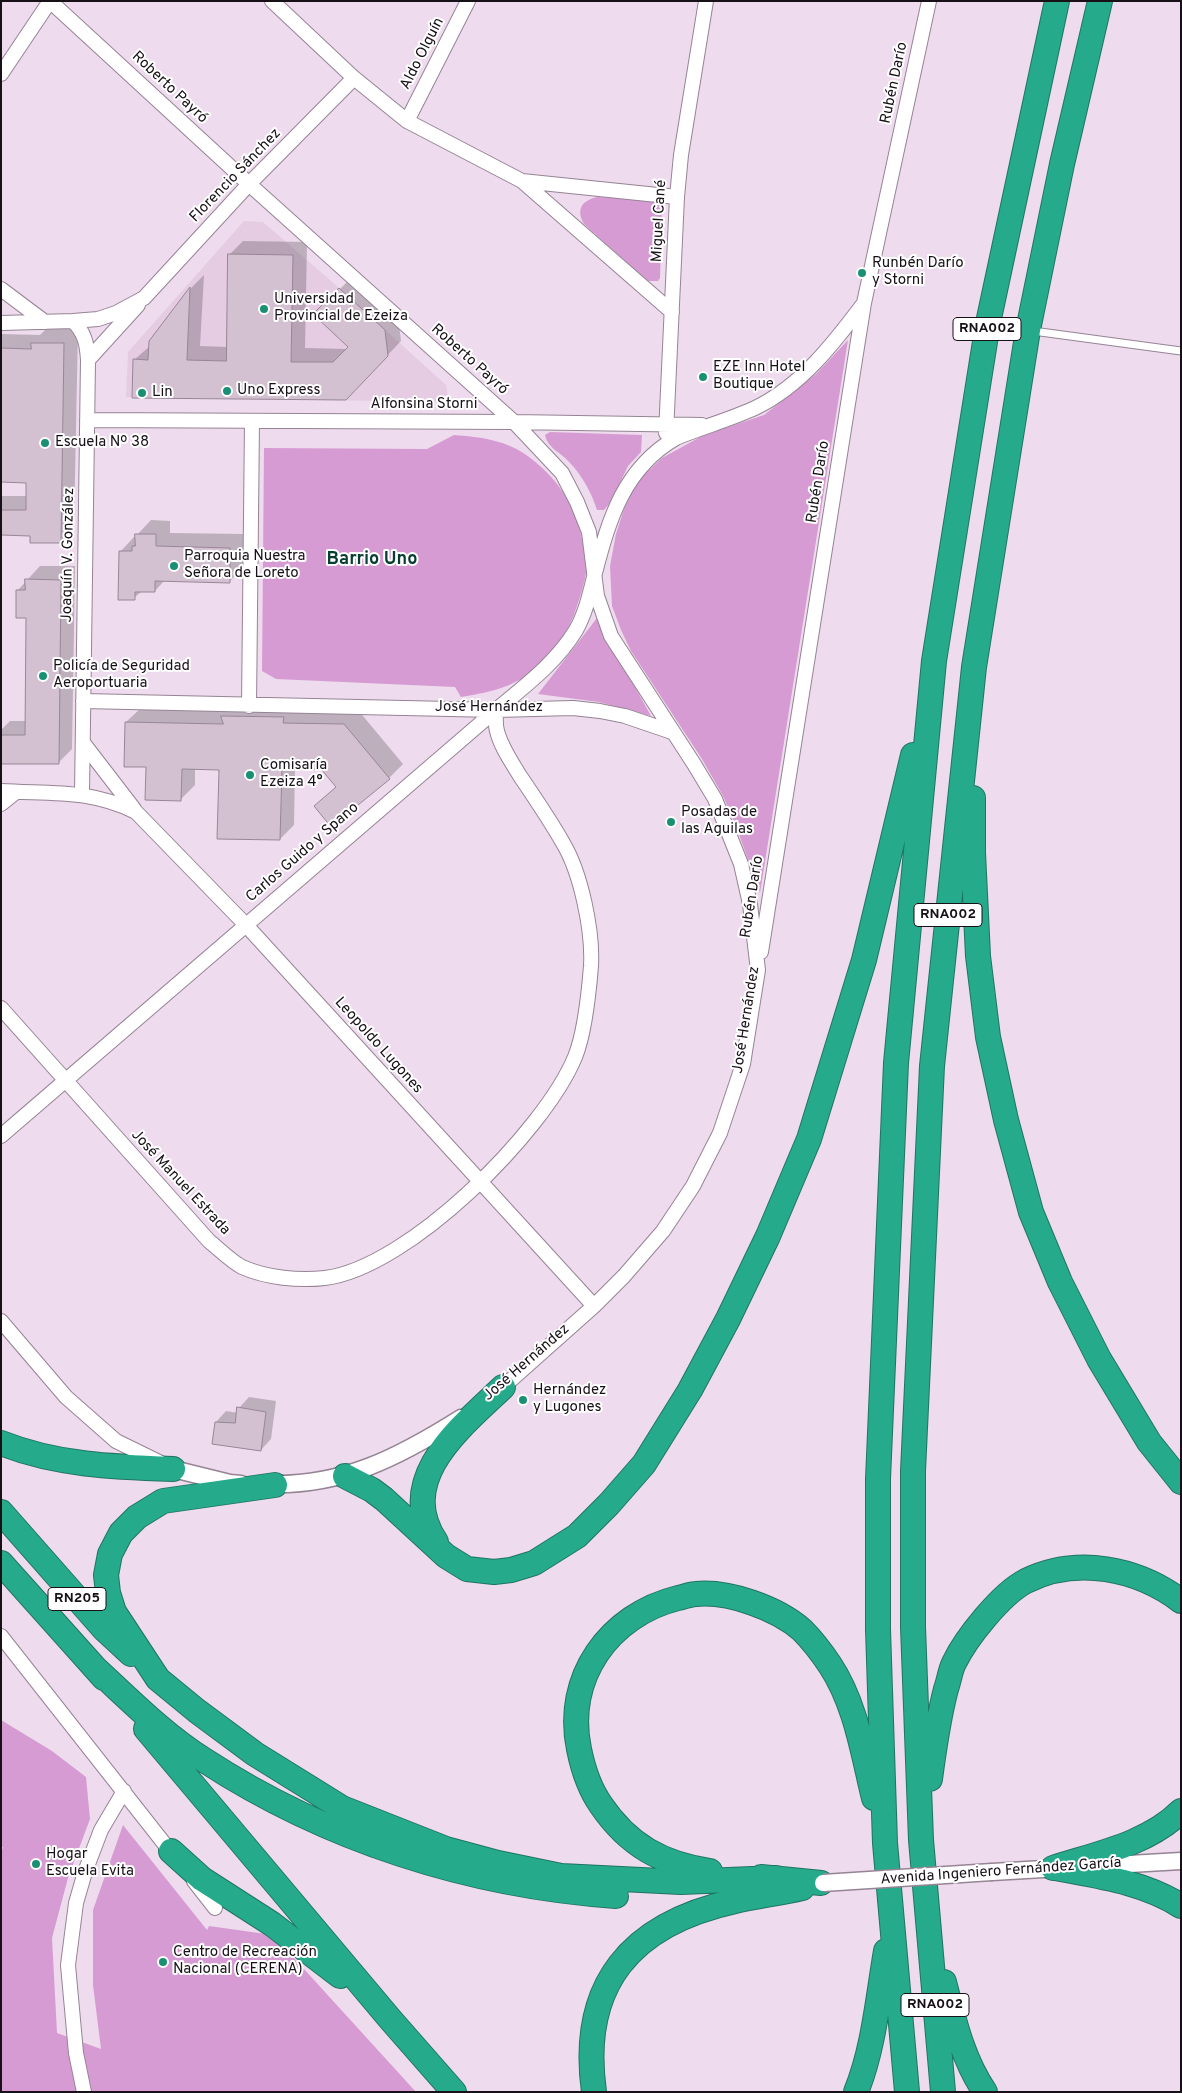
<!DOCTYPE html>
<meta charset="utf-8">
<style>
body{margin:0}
#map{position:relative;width:1182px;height:2093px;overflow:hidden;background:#eedbed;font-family:Overpass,sans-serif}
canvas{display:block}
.frame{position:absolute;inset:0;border:2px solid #171117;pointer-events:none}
</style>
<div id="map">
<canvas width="1182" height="2093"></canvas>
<div class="frame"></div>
</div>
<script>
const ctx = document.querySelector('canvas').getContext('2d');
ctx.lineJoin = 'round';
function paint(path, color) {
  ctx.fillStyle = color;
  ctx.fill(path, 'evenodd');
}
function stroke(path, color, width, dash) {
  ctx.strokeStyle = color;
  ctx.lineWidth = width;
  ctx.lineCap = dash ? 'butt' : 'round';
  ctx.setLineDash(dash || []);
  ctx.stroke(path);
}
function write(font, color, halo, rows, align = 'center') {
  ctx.font = font + ' Overpass,sans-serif';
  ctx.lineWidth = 4;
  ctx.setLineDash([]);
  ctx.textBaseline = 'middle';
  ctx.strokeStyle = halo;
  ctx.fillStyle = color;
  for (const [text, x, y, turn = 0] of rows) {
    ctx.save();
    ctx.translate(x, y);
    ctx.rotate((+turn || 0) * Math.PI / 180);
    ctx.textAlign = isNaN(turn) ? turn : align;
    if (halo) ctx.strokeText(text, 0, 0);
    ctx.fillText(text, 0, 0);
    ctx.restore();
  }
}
const built = new Path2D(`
 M 244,221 L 263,222 L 339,288 L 446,385 L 448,397 L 446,402 L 126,397 L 128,352 Z`);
const green = new Path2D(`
 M 597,197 L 657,200 L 660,201 L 662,207 L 660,278 L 658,281 L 647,281 L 584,224 C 576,210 581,201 597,197 Z
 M 848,340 L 760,893 L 736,826 L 723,796 L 702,759 L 631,651 L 621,630 L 612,606 L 610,566 L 616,534 L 624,509 L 634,487 L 645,474 L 662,458 L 702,436 L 764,415 L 816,374 Z
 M 550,432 L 642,435 L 641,452 L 628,466 L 611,502 L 604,510 L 597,510 C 592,494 582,475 570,463 C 561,452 548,449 545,435 Z
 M 454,435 C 480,437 507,440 529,457 C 561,481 578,510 584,549 C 585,554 587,561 587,567 C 585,583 579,600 574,615 C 564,639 550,659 528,674 C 509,689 484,693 461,697 L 455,687 L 276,679 L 262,671 L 264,448 L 427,449 Z
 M 597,618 L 651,716 L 599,702 L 538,694 Z
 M 1,1720 L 52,1751 L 86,1777 L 90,1819 L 68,1878 L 52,1938 L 57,2033 L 101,2049 L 93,1985 L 93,1910 L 123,1825 L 207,1930 L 209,1926 L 273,1935 L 416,2092 L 1,2092 L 1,1850 L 3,1848 L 1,1845 Z`);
const shadow = new Path2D(`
 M 243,241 L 307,242 L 305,348 L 348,349 L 349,347 L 315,314 L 354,275 L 398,316 L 401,341 L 360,384 L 134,360 L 150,346 L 150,341 L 191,288 L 204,275 L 200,346 L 228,347 L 229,255 Z
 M 46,329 L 78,329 L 74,528 L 60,542 L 31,535 L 1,534 L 1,496 L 27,496 L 28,481 L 1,481 L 1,334 L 40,335 Z
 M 151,520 L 170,521 L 170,533 L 244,534 L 243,567 L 229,582 L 165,580 L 155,591 L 142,591 L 134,598 L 120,552 L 134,537 L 136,537 L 137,535 Z
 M 40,566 L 75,566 L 72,749 L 58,763 L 1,762 L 1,730 L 10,721 L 26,721 L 28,617 L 17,591 Z
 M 141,708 L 358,710 L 403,764 L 389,778 L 315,806 L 337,786 L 322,768 L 295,767 L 294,825 L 280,839 L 220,769 L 195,768 L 195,785 L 181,799 L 147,766 L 126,722 Z
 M 249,1397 L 276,1401 L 271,1439 L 261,1450 L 216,1422 L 226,1411 L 238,1413 L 239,1408 Z`);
const building = new Path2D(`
 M 228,254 L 293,255 L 291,362 L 333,362 L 348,347 L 313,314 L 339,288 L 385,330 L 388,356 L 346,400 L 132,398 L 133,359 L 148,360 L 149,341 L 190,287 L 187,360 L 226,361 Z
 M 31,343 L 64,343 L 61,543 L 30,543 L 30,536 L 1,535 L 1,510 L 26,510 L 26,483 L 1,482 L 1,348 L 31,349 Z
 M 135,534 L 156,534 L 156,546 L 230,548 L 230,583 L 155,581 L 155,592 L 135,592 L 135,600 L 118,600 L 119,551 L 132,551 L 132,546 L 135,546 Z
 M 25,579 L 61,580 L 59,764 L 1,764 L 1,735 L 25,735 L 26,618 L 16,618 L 16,590 L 25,590 Z
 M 221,716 L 284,717 L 283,723 L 344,724 L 390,779 L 331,827 L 314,806 L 336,787 L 321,769 L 282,768 L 280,840 L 217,839 L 219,770 L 182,769 L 181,801 L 145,800 L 146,767 L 124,767 L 125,722 L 223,724 Z
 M 237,1407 L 266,1412 L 261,1451 L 212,1444 L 215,1422 L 235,1423 Z`);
const service = new Path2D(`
 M 1033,331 L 1181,351`);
const minor = new Path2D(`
 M 50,1 L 249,184 L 514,422 L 562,473 L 577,502 L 589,532 L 597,596 L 611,636 L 694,764 L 715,799 L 741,864 L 750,904 L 758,970 L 743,1064 L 720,1133 L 693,1186 L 663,1231 L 624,1276 L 594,1306 L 503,1387
 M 272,1 L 354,78 L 407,121 L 522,181 L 672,312
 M 1,74 L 50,1
 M 407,121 L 468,1
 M 522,181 L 677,197
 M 1,289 L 45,322
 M 73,321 C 85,333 87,344 88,360 L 82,794
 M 1,323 L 73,321 L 98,319 L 116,313 L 144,298 L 249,184 L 354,78
 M 88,360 L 138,305
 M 87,420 L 514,422 L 702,425
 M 666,433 L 677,197 L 681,155 L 706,1
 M 83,701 L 496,710 L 573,708 L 600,711 L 625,716 L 672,732
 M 249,706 L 252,421
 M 84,744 L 134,809
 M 1,791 C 51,794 89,789 136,812 L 245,924 L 594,1306
 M 1,804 L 16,792
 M 761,952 L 864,303 L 929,1
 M 1,1008 L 209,1241 C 219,1249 231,1261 242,1267 C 267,1278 299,1281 325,1278 C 408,1268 544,1132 575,1057 C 584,1035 589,991 591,966 C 593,931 581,873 563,843 C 550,820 535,798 520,776 C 511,761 501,747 497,731 C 495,724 496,717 496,710
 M 1,1136 L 496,710 C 525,686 556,663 576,630 C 586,612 590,593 595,573 C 609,519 624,468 676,438 C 702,427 729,420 755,408 C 801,386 834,343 864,303
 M 1,1321 L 66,1397 L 116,1441 L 163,1464
 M 1,1636 L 174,1856
 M 194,1881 L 215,1908
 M 84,2092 L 76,2053 L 68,1965 L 76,1903 L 85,1872 L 101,1830 L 124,1791`);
const tertiary = new Path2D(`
 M 173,1469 L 230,1483 L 241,1484
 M 266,1484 C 342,1487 399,1457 461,1418
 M 992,1872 L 1181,1861`);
const motorway = new Path2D(`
 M 973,798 L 973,853 L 978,956 L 988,1037 L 1006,1120 L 1031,1212 L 1060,1282 L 1099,1359 L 1149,1442 L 1181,1482
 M 1,1443 C 56,1465 114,1467 173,1469
 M 345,1476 L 372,1490 L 384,1499 L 446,1556 L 467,1569 L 494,1572 L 511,1570 L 534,1563 L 577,1536 L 609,1504 L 644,1464 L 690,1390 L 728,1319 L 768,1236 L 809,1139 L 864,960 L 913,755
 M 275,1485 L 163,1501 L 137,1517 L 121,1533 L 110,1554 L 106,1575 L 108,1593 L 114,1612 L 158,1679 L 197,1711 L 255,1754 L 342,1808 L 446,1849 L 498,1863 L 561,1876 L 681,1882 L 776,1878
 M 1,1512 L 104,1629 L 131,1654
 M 436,1542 C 394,1479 461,1427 503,1387
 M 1,1563 L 104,1678
 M 94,1667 C 129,1699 163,1734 204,1760 C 327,1840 470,1886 616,1896
 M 146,1729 L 390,2019 L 454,2092
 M 930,1779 C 934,1749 938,1719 946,1689 C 949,1681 950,1671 954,1663 C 966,1638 1001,1594 1026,1581 C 1077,1556 1137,1568 1181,1601
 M 171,1851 L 202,1879 L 272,1924 L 340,1976
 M 1053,1868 C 1096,1854 1148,1844 1181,1811
 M 1055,1868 C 1097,1876 1144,1882 1181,1906
 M 710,1871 C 662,1864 628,1845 601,1805 C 589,1788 583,1769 579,1749 C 564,1678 609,1615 678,1598 C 684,1597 690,1594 696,1594 C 729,1591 777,1608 802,1630 C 812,1640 822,1653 830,1665 C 856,1704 863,1754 874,1798
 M 761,1877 L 821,1883
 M 944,1982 C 954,2020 962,2058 985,2092
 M 594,2092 C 579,1984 631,1924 735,1901 C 757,1896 780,1893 802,1888
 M 856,2092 C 874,2048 878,1997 886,1951
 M 907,2092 L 885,1843 L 878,1629 L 878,1479 L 896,1063 L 934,661 L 988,323 L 1057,1
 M 943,2092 L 921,1840 L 913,1627 L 913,1471 L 932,1066 L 974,667 L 1028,330 L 1062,164 L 1100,1`);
const tertiaryBridge = new Path2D(`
 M 823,1883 L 992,1872`);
const markers = [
 [862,273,5,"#199074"],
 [264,309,5,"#199074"],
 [703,377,5,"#199074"],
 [227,391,5,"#199074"],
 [142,393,5,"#199074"],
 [45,443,5,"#199074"],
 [174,566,5,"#199074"],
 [43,676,5,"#199074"],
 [250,775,5,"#199074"],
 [671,822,5,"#199074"],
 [523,1400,5,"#199074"],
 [36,1864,5,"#199074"],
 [163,1962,5,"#199074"]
];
const shields = [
 [987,329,68],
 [948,915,68],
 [77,1599,58],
 [935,2005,68]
];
const shieldNames = [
 ["RNA002",987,329],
 ["RNA002",948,915],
 ["RN205",77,1599],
 ["RNA002",935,2005]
];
const streetNames = [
 ["Aldo Olguín",423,54,-63],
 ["Rubén Darío",895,83,-78],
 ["Roberto Payró",169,88,43],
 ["Florencio Sánchez",236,176,-46],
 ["Miguel Cané",660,221,-87],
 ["Roberto Payró",469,360,42],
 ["Alfonsina Storni",424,405],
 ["Rubén Darío",819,482,-81],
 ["Joaquín V. González",69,555,-89],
 ["José Hernández",489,708],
 ["Carlos Guido y Spano",303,853,-41],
 ["Rubén Darío",753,897,-81],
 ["José Hernández",747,1020,-81],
 ["Leopoldo Lugones",378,1046,48],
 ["José Manuel Estrada",180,1183,47],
 ["José Hernández",527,1363,-41],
 ["Avenida Ingeniero Fernández García",1001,1872,-4]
];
const poiNames = [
 ["Runbén Darío",872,264],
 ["y Storni",872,281],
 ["Universidad",274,300],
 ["Provincial de Ezeiza",274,317],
 ["EZE Inn Hotel",713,368],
 ["Boutique",713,385],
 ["Uno Express",237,391],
 ["Lin",152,393],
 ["Escuela Nº 38",55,443],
 ["Parroquia Nuestra",184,557],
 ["Señora de Loreto",184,574],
 ["Policía de Seguridad",53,667],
 ["Aeroportuaria",53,684],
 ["Comisaría",260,766],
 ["Ezeiza 4°",260,783],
 ["Posadas de",681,813],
 ["las Aguilas",681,830],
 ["Hernández",533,1391],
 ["y Lugones",533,1408],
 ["Hogar",46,1855],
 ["Escuela Evita",46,1872],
 ["Centro de Recreación",173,1953],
 ["Nacional (CERENA)",173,1970]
];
const quarterNames = [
 ["Barrio Uno",372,560]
];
paint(built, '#e5cce3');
paint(green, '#d79bd4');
paint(shadow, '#0003');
paint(building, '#d3c0d1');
stroke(building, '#988697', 1);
stroke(service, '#968495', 9);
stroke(minor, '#968495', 16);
stroke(tertiary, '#968495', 19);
stroke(motorway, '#207562', 26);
stroke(service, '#fff', 7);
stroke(minor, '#fff', 14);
stroke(tertiary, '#fff', 16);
stroke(motorway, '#25ab8b', 24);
stroke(tertiaryBridge, '#968495', 19, []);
stroke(tertiaryBridge, '#fff', 16);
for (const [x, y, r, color] of markers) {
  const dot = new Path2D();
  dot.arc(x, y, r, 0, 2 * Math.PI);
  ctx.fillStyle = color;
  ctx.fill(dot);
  stroke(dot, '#fff', 2);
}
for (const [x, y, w] of shields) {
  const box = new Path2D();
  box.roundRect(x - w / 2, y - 11.5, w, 23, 4);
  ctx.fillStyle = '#fff';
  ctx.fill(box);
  stroke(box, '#171117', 1);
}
write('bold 14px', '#171117', null, shieldNames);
write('15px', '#171117', '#fff', streetNames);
write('15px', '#171117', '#fff', poiNames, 'left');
write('bold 18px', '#063e31', '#fff', quarterNames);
</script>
